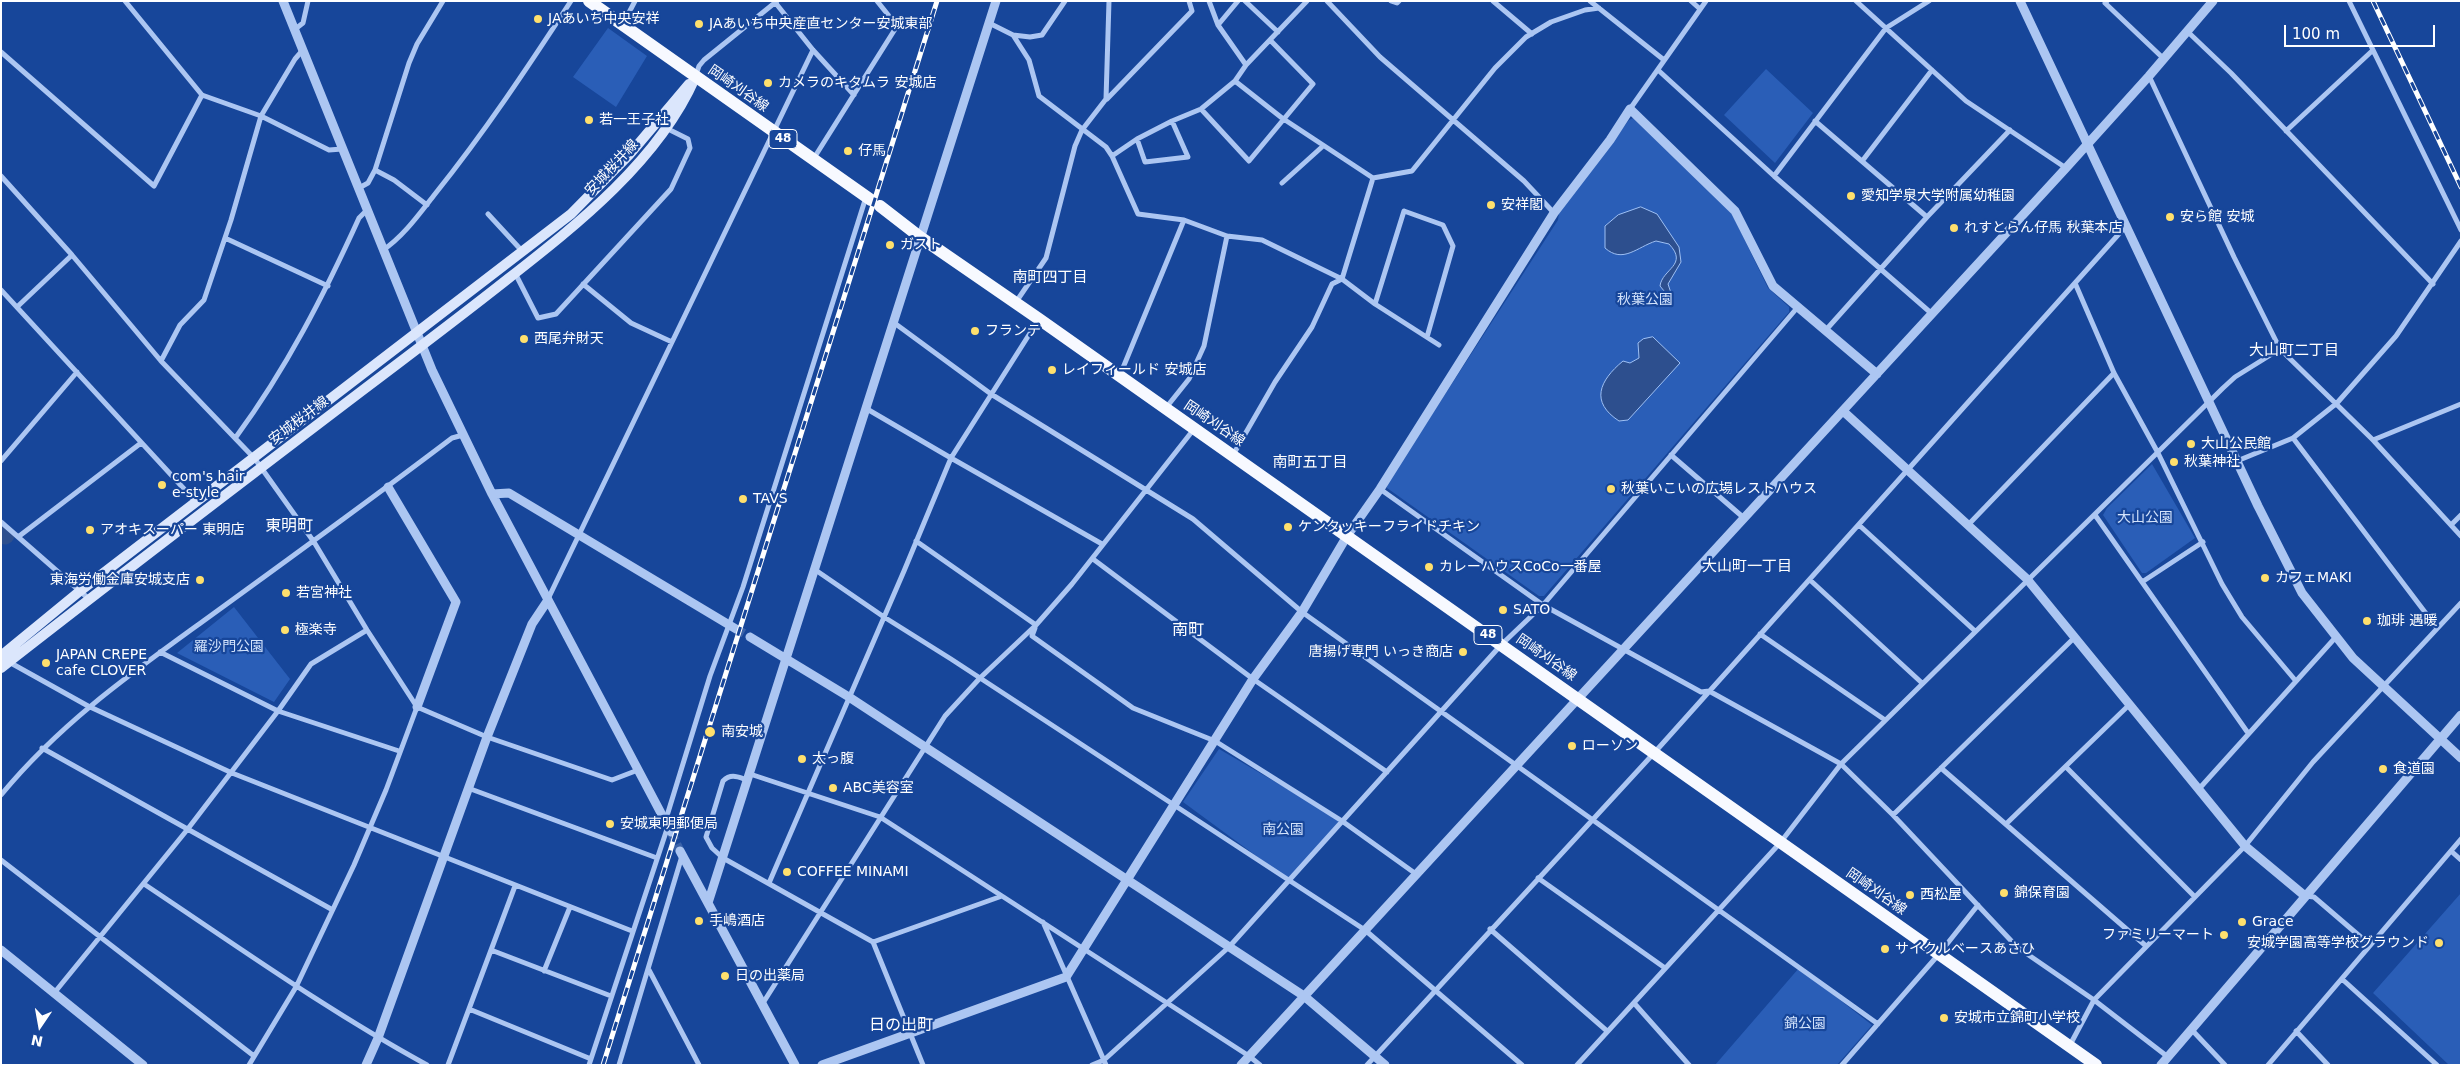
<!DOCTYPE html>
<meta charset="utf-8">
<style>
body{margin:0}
#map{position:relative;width:2462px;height:1066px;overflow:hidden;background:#17469a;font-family:"DejaVu Sans",sans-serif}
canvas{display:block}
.frame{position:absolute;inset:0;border:2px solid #fff;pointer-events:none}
.north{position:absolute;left:15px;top:1001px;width:50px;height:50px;-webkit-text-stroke:4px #17469a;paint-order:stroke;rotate:192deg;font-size:14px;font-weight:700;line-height:20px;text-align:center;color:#fff}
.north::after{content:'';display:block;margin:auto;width:18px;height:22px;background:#fff;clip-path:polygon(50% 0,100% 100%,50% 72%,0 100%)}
.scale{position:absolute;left:2284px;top:25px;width:151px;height:22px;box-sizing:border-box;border:2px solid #fff;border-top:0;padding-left:6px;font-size:15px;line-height:18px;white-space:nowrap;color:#fff;-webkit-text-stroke:4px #17469a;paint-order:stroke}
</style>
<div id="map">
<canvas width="2462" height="1066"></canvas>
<div class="frame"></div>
<div class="north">N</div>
<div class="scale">100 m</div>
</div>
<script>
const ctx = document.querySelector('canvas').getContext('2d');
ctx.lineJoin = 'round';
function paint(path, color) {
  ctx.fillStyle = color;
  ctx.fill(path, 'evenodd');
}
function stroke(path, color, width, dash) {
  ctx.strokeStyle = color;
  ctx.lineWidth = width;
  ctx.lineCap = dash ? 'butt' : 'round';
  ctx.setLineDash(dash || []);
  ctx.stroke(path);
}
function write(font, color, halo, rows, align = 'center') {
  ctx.font = font + ' "DejaVu Sans","Noto Sans JP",sans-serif';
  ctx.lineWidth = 4.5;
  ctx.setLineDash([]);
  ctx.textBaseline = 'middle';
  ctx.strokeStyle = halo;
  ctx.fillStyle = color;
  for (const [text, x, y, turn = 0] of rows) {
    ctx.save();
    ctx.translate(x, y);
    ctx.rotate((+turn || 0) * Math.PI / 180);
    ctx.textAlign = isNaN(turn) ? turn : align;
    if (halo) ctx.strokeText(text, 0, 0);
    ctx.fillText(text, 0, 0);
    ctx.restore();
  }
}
const green = new Path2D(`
 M 608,28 L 647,56 L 616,107 L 573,77 Z
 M 1766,69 L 1813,113 L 1775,163 L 1724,115 Z
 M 1633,118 L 1732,214 L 1768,288 L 1789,307 L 1789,312 L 1544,596 L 1539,596 L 1387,488 L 1387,484 L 1558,220 L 1559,213 L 1629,120 Z
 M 2152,464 L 2195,538 L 2146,573 L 2142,573 L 2103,515 L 2107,508 Z
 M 234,607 L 290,679 L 274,702 L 177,653 Z
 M 1219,749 L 1342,821 L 1289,880 L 1183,802 Z
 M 2461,893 L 2461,1065 L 2449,1065 L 2373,993 Z
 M 1799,968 L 1872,1025 L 1837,1065 L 1715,1065 Z`);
const water = new Path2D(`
 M 1641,207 L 1657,214 L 1679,247 L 1681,262 L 1668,284 L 1671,293 L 1669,297 L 1660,286 C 1662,269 1689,265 1669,244 L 1656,241 C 1637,247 1623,264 1605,248 L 1605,226 L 1618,215 Z
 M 1653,337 L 1680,363 L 1628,420 L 1619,421 C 1590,402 1599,381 1623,361 L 1630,363 L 1639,358 L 1638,343 L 1643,339 Z`);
const river = new Path2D(`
 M 1,533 L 5,535`);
const tertiaryTunnel = new Path2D(`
 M 736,629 L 750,637
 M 671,832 L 680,851`);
const minor = new Path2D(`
 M 125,1 L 202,95 L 261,116 L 329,150 L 342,149
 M 774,1 L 813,50 L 854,95
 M 1209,1 L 1218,25 L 1246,65
 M 1245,1 L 1278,32
 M 1307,1 L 1246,65 L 1235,81 L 1282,118 L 1373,178
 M 1327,1 L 1380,57 L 1524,181 L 1554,213
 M 1391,1 L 1397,3 L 1399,1
 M 1493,1 L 1532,34
 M 1590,1 L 1664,60
 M 1691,1 L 1700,9
 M 1856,1 L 1966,101 L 2066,168
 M 2107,1 L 2105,3 L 2164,59
 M 2349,1 L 2461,230
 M 989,23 L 1013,35 L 1029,60 L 1039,96 L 1106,147 L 1112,156 L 1137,139 L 1172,121 L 1201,109 L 1235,81
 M 623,24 L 635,1
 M 1218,25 L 1238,1
 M 294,30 L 303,23 L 308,1
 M 2188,32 L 2231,73 L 2433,284
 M 1013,35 L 1030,37 L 1042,35 L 1065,1
 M 1,52 L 154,186 L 202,95
 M 1658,70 L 1774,176 L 1931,313
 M 696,75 L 699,66 L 704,60 L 777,1
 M 2149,76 L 2234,257 L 2280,349 L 2373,440 L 2461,536
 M 1107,99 L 1192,11 L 1189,1
 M 1201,109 L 1249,161 L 1313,84 L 1271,41
 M 1630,109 L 1706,1
 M 1815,121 L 1927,217
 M 2286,131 L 2372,51
 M 1137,139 L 1145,162 L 1188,157 L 1172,121
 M 1112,156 L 1138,214 L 1184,220 L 1227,236 L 1262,240 L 1342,279 L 1375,304 L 1439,345
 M 814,158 L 897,26 L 877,1
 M 1863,160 L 1932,70
 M 375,170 L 394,180 L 427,205
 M 1,176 L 72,255 L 161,361 L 255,459 L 314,542 L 367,630 L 417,707 L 487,737 L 612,780 L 638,770
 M 1774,176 L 1886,28 L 1929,1
 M 1282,183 L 1323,146
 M 359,188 L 368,183 L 375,170 L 409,63 L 417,44 L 443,1
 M 488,214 L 523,252
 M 225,238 L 328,286
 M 383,250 C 403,237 420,213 435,194 C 484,133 528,67 571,1
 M 515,273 L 538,318 L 556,314 L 671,189 L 690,148 L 688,139 L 666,128
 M 2075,283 L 2114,373 L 2158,453 L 2222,584 L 2242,617 L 2295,680
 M 583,284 L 631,323 L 672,342
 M 1,290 L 197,503
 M 1016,302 L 1046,258 L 1075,146 L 1082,130 L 1106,99 L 1109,1
 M 1375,304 L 1404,211 L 1443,225 L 1453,246 L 1427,337
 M 17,307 L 72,255
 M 893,322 L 991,394 L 1193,519 L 1302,612 L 1878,1024
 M 1825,331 L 1927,217 L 2010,130
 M 161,361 L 180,325 L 204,300 L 231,220 L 261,116 L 295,59 L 302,51
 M 1120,375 L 1184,220
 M 867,409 L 951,458 L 1039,319
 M 1165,409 L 1189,379 L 1204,346 L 1227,236
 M 236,437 C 286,369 324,295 359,218 L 367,210
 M 2293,438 L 2437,628
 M 2373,440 L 2461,404
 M 1233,455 L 1275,382 L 1312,327 L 1332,284 L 1342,279 L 1373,178 L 1412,171 L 1495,68 L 1526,37 L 1551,22 L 1585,10 L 1599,8
 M 1671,455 L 1744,518
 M 1,461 L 77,372
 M 2237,461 L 2293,438 L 2337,403 L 2396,336 L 2461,241
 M 1380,489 L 1543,605 L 1701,692 L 1709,691 L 1841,764 L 1893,815 L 2017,947 L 2094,1000 L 2168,1057
 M 2095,515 L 2248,733
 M 1,522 L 89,599
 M 1969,524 L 2114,373
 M 1859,525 L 1975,631
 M 2451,525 L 2461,515
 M 18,537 L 141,443
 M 916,541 L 1036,625
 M 1093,559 L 1253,679 L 1387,772
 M 814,569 L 884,617 L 951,659 L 1365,930 L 1522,1065
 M 1810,580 L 1922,683
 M 2142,582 L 2203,542
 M 548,599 L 813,50
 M 1035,628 L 1032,636 L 1133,708 L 1215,741 L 1342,821 L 1416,874
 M 1760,634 L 1885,720
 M 160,652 L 278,711 L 399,751
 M 9,662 L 88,706 L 232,773 L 632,931
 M 42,748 L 331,909
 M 2066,767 L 2195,897
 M 1941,768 L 2146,946
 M 750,774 L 880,817 L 1249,1056 L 1260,1065
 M 747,780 C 738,777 731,773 723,781 L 706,837 L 712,848 L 723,858 L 873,942 L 923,1065
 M 468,788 L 657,858
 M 2198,790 L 2335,638
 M 1,795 C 63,720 136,670 213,614 C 293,556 373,498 452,438 L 463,435
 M 1893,815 L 2074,638
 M 666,819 L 710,676 L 743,587 L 866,197
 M 2006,824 L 2129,705
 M 2451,851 L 2461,860
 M 1,860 L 254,1056
 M 1538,878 L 1665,968
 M 769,883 L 904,571 L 951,458 L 1102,544
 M 144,884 C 237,946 328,1011 427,1065
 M 2305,896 L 2314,897 L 2370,945
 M 1043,922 L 1106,1065
 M 1490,929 L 1607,1031
 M 873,942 L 1002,896
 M 491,950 L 611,996
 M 649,970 L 699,1065
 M 544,971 L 570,907
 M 2342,979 L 2437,1065
 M 55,992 L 187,830 L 278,711 L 311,664 L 367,630
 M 763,1003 L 945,716 L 980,678 L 1036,625 L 1072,584 L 1194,429
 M 1634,1003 L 1689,1065
 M 469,1009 L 591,1059
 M 2191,1029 L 2225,1065
 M 2296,1031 L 2328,1065
 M 2070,1045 L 2094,1000 L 2245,846 L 2313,762 L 2461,603
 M 249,1065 L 296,987 L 354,865 L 386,790 L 417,707
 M 448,1065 L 515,886
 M 589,1065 L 668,826
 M 619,1065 L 682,856
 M 1092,1065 L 1104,1060 L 1229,947 L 1501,645 L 1543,605 L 1797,308
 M 1367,1065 L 1655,752 L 2126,226
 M 1577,1065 L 1780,843 L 1841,764 L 2223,388 L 2235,377 L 2280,349
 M 1842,1065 L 1939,954 L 1978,905
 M 2268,1065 L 2461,839`);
const tertiary = new Path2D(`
 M 283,1 L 432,370 L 492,494 L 671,832
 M 2020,1 L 2258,506 L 2302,593 L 2353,658 L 2461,758
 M 1843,411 L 2027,579 L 2245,846 L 2305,896
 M 388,487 L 456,602 L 417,707
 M 492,494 L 509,493 L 736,629
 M 750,637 L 849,697 L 1304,996 L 1385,1065
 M 680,851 L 795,1065
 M 708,903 L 996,1
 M 1,950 L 143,1065
 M 366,1065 L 378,1038 L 487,737 L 532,624 L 548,600
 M 822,1065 L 1066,977 L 1253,679 L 1302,612 L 1347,536 L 1380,489 L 1554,213 L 1610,140 L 1630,109 L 1735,211 L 1773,286 L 1877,374
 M 1241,1065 L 2066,168 L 2149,76 L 2213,1
 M 2161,1065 L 2461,715`);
const secondary = new Path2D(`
 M 1,656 L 80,591 L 571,214 L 629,155 L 689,84
 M 1,668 C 121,574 242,482 363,390 C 412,353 461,316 509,278 C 578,224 659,160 695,78`);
const primary = new Path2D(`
 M 589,1 L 871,200
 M 880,206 L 920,237 L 1039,319 L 2096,1065`);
const rail = new Path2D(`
 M 2373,1 L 2461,187
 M 603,1065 L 937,1`);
const markers = [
 [538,19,5,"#ffe06d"],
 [699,24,5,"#ffe06d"],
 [768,83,5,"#ffe06d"],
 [589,120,5,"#ffe06d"],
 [848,151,5,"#ffe06d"],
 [1851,196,5,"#ffe06d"],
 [1491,205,5,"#ffe06d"],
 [2170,217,5,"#ffe06d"],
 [1954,228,5,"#ffe06d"],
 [890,245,5,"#ffe06d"],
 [975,331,5,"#ffe06d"],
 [524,339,5,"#ffe06d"],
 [1052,370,5,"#ffe06d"],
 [2191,444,5,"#ffe06d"],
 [2174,462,5,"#ffe06d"],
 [162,485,5,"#ffe06d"],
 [1611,489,5,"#ffe06d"],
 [743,499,5,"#ffe06d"],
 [1288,527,5,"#ffe06d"],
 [90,530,5,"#ffe06d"],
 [1429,567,5,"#ffe06d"],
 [2265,578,5,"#ffe06d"],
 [200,580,5,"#ffe06d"],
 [286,593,5,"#ffe06d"],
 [1503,610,5,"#ffe06d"],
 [2367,621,5,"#ffe06d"],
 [285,630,5,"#ffe06d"],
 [1463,652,5,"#ffe06d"],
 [46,663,5,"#ffe06d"],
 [710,732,6,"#ffe06d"],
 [1572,746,5,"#ffe06d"],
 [802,759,5,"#ffe06d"],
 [2383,769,5,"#ffe06d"],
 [833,788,5,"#ffe06d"],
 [610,824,5,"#ffe06d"],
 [787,872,5,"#ffe06d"],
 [2004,893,5,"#ffe06d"],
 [1910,895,5,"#ffe06d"],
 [699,921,5,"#ffe06d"],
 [2242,922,5,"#ffe06d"],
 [2224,935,5,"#ffe06d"],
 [2439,943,5,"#ffe06d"],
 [1885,949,5,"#ffe06d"],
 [725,976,5,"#ffe06d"],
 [1944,1018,5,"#ffe06d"]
];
const shields = [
 [783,139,28],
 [1488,635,28]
];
const shieldNames = [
 ["48",783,139],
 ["48",1488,635]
];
const poiNames = [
 ["JAあいち中央安祥",548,19],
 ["JAあいち中央産直センター安城東部",709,24],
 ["カメラのキタムラ 安城店",778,83],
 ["若一王子社",599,120],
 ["仔馬",858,151],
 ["愛知学泉大学附属幼稚園",1861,196],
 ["安祥閣",1501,205],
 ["安ら館 安城",2180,217],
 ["れすとらん仔馬 秋葉本店",1964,228],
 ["ガスト",900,245],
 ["フランテ",985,331],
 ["西尾弁財天",534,339],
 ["レイフィールド 安城店",1062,370],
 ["大山公民館",2201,444],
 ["秋葉神社",2184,462],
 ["com's hair",172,477],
 ["e-style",172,493],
 ["秋葉いこいの広場レストハウス",1621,489],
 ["TAVS",753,499],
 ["ケンタッキーフライドチキン",1298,527],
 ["アオキスーパー 東明店",100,530],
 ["カレーハウスCoCo一番屋",1439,567],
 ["カフェMAKI",2275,578],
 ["東海労働金庫安城支店",190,580,"right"],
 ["若宮神社",296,593],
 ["SATO",1513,610],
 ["珈琲 遇暖",2377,621],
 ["極楽寺",295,630],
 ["唐揚げ専門 いっき商店",1453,652,"right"],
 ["JAPAN CREPE",56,655],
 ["cafe CLOVER",56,671],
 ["南安城",721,732],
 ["ローソン",1582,746],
 ["太っ腹",812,759],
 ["食道園",2393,769],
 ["ABC美容室",843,788],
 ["安城東明郵便局",620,824],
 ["COFFEE MINAMI",797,872],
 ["錦保育園",2014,893],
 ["西松屋",1920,895],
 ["手嶋酒店",709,921],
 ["Grace",2252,922],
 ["ファミリーマート",2214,935,"right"],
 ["安城学園高等学校グラウンド",2429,943,"right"],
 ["サイクルベースあさひ",1895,949],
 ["日の出薬局",735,976],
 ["安城市立錦町小学校",1954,1018]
];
const streetNames = [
 ["岡崎刈谷線",738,89,35],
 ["安城桜井線",612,168,-47],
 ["安城桜井線",299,421,-37],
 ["岡崎刈谷線",1214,424,34],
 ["岡崎刈谷線",1546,658,35],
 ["岡崎刈谷線",1876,892,35]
];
const parkNames = [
 ["秋葉公園",1645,300],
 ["大山公園",2145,518],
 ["羅沙門公園",229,647],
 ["南公園",1283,830],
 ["錦公園",1805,1024]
];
const neighbourhoodNames = [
 ["南町四丁目",1050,278],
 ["大山町二丁目",2294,351],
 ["南町五丁目",1310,463],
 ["大山町一丁目",1747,567]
];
const quarterNames = [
 ["東明町",289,527],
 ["南町",1188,631],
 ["日の出町",901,1026]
];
paint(green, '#2a5eb7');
paint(water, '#2d4f8e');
stroke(water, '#9ec0f4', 1);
stroke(river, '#2d4f8e', 19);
stroke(tertiaryTunnel, '#3a62a9', 9, [9, 4.5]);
stroke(minor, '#acc6f2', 5);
stroke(tertiary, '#acc6f2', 9);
stroke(secondary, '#dbe6fc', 10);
stroke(primary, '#f7f9ff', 12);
stroke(rail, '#fff', 5);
stroke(rail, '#17469a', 3, [9]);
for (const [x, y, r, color] of markers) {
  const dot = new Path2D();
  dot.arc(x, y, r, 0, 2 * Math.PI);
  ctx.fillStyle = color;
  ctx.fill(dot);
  stroke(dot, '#17469a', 2);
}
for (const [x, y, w] of shields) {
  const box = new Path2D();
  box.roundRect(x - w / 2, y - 9.5, w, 19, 4);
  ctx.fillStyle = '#17469a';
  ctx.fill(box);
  stroke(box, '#fff', 1);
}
write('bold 12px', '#fff', null, shieldNames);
write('14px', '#fff', '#17469a', poiNames, 'left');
write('14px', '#fff', '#17469a', streetNames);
write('14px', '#d3e3fc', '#17469a', parkNames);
write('15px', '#fff', '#17469a', neighbourhoodNames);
write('16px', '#fff', '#17469a', quarterNames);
</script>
